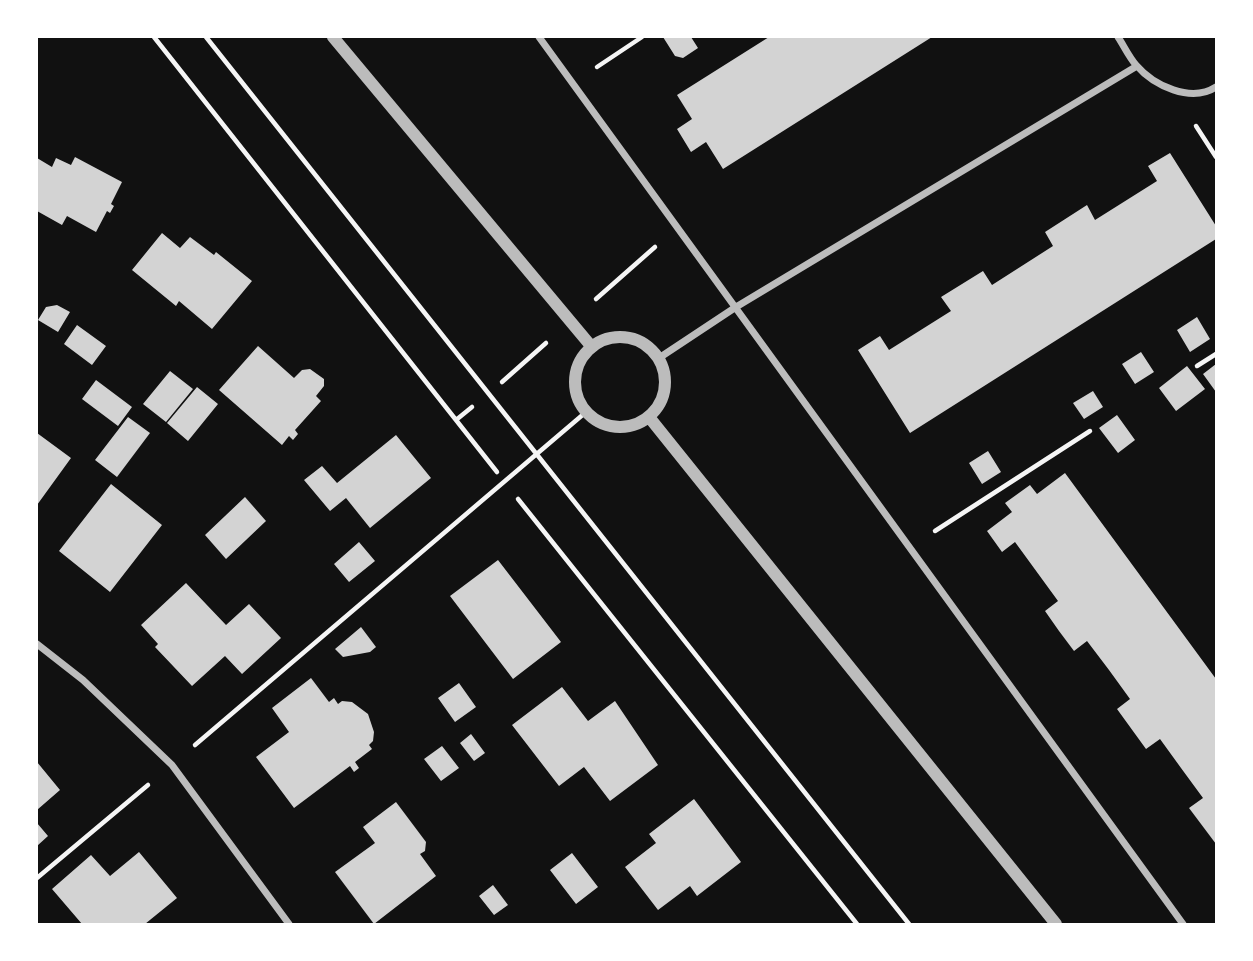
<!DOCTYPE html>
<style>
body{margin:0}
#map{position:relative;width:1253px;height:961px;overflow:hidden;background:#111;font-family:"Public Sans",sans-serif}
canvas{display:block}
.frame{position:absolute;inset:0;border:38px solid #fff;pointer-events:none}
</style>
<div id="map">
<canvas width="1253" height="961"></canvas>
<div class="frame"></div>
</div>
<script>
const ctx = document.querySelector('canvas').getContext('2d');
ctx.lineJoin = 'round';
function paint(path, color) {
  ctx.fillStyle = color;
  ctx.fill(path, 'evenodd');
}
function stroke(path, color, width, dash) {
  ctx.strokeStyle = color;
  ctx.lineWidth = width;
  ctx.lineCap = dash ? 'butt' : 'round';
  ctx.setLineDash(dash || []);
  ctx.stroke(path);
}
const building = new Path2D(`
 M 663,37 L 691,37 L 698,48 L 683,58 L 675,56 Z
 M 769,37 L 932,37 L 723,169 L 706,142 L 691,152 L 677,129 L 692,119 L 677,95 Z
 M 1170,153 L 1216,226 L 1216,239 L 910,433 L 858,350 L 880,336 L 889,350 L 951,311 L 941,297 L 983,271 L 992,285 L 1053,246 L 1045,232 L 1087,205 L 1095,220 L 1157,181 L 1148,166 Z
 M 75,157 L 122,182 L 111,204 L 114,206 L 110,213 L 107,211 L 96,232 L 67,216 L 62,225 L 37,211 L 37,158 L 52,167 L 56,158 L 71,165 Z
 M 162,233 L 180,248 L 190,237 L 214,255 L 216,252 L 252,281 L 212,329 L 179,301 L 176,306 L 132,270 Z
 M 57,305 L 70,312 L 58,332 L 38,320 L 46,307 Z
 M 1197,317 L 1210,339 L 1190,352 L 1177,330 Z
 M 77,325 L 106,346 L 92,365 L 64,344 Z
 M 258,346 L 294,378 L 302,370 L 310,369 L 324,379 L 324,386 L 316,396 L 321,401 L 295,430 L 298,434 L 293,440 L 289,436 L 282,445 L 219,390 Z
 M 1141,352 L 1154,372 L 1135,384 L 1122,364 Z
 M 1216,364 L 1216,392 L 1203,374 Z
 M 1187,366 L 1205,389 L 1176,411 L 1159,388 Z
 M 170,371 L 193,389 L 166,422 L 143,404 Z
 M 96,380 L 132,407 L 118,426 L 82,399 Z
 M 197,387 L 218,404 L 188,441 L 167,423 Z
 M 1093,391 L 1103,407 L 1084,419 L 1073,403 Z
 M 1117,415 L 1135,440 L 1118,453 L 1099,428 Z
 M 128,417 L 150,433 L 117,477 L 95,460 Z
 M 37,433 L 71,458 L 37,505 Z
 M 396,435 L 431,478 L 370,528 L 346,498 L 330,511 L 304,480 L 322,466 L 337,483 Z
 M 988,451 L 1001,472 L 982,484 L 969,463 Z
 M 1065,473 L 1216,679 L 1216,844 L 1189,808 L 1203,798 L 1181,768 L 1160,739 L 1146,749 L 1117,709 L 1130,699 L 1109,670 L 1087,641 L 1074,651 L 1059,631 L 1045,611 L 1058,601 L 1015,542 L 1002,552 L 987,531 L 1012,512 L 1005,503 L 1030,485 L 1037,494 Z
 M 111,484 L 162,525 L 110,592 L 59,551 Z
 M 245,497 L 266,521 L 226,559 L 205,535 Z
 M 359,542 L 375,561 L 349,582 L 334,564 Z
 M 498,560 L 561,642 L 513,679 L 450,596 Z
 M 186,583 L 226,625 L 249,604 L 281,638 L 242,674 L 225,656 L 192,686 L 155,647 L 158,644 L 141,625 Z
 M 361,627 L 376,647 L 370,652 L 343,657 L 335,649 Z
 M 311,678 L 329,702 L 334,698 L 338,704 L 342,701 L 352,702 L 368,714 L 374,732 L 373,741 L 369,745 L 372,749 L 355,762 L 359,768 L 354,772 L 350,766 L 294,808 L 256,757 L 289,732 L 272,708 Z
 M 459,683 L 476,707 L 455,722 L 438,698 Z
 M 562,687 L 588,721 L 615,701 L 658,765 L 610,801 L 584,767 L 559,786 L 512,725 Z
 M 471,734 L 485,753 L 474,761 L 460,743 Z
 M 442,746 L 459,768 L 441,781 L 424,759 Z
 M 37,762 L 60,790 L 37,810 Z
 M 694,799 L 741,862 L 697,896 L 690,886 L 658,910 L 625,867 L 656,843 L 649,834 Z
 M 396,802 L 426,842 L 425,851 L 420,854 L 436,876 L 374,924 L 335,872 L 375,843 L 363,827 Z
 M 37,823 L 48,836 L 37,846 Z
 M 139,852 L 177,898 L 145,924 L 82,924 L 52,889 L 91,855 L 110,876 Z
 M 572,853 L 598,887 L 576,904 L 550,870 Z
 M 493,885 L 508,905 L 494,915 L 479,896 Z`);
const path = new Path2D(`
 M 154,37 L 497,472
 M 206,37 L 909,924
 M 597,67 L 642,37
 M 1196,126 L 1216,157
 M 596,299 L 655,247
 M 1197,366 L 1216,354
 M 502,382 L 546,343
 M 456,420 L 472,407
 M 518,499 L 857,924
 M 935,531 L 1090,431
 M 195,745 L 586,412
 M 37,878 L 148,785`);
const minor = new Path2D(`
 M 539,37 L 1183,924
 M 1118,37 C 1124,46 1129,57 1136,65 C 1154,86 1191,103 1216,87
 M 659,358 L 736,307 L 1137,66
 M 37,644 L 83,680 L 172,765 L 289,924`);
const tertiary = new Path2D(`
 M 333,37 L 591,346
 M575 382a45 45 0 1 1 90 0a45 45 0 1 1-90 0Z
 M 649,417 L 1056,924`);
paint(building, '#d3d3d3');
stroke(path, '#f5f5f5', 4.5);
stroke(minor, '#bcbcbc', 7);
stroke(tertiary, '#bcbcbc', 12);
</script>
